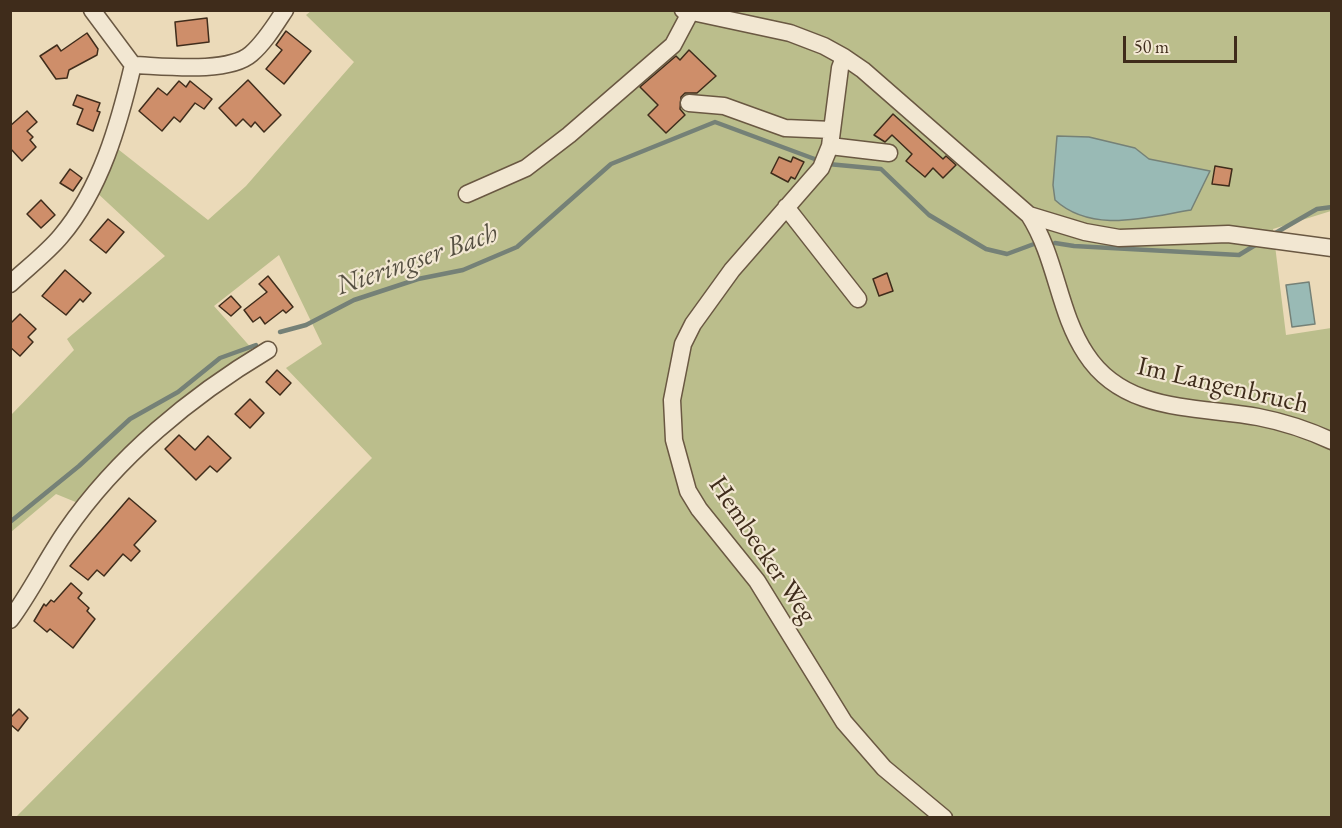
<!DOCTYPE html>
<style>
body{margin:0}
#map{position:relative;width:1342px;height:828px;overflow:hidden;background:#ebdab9;font-family:"EB Garamond",serif}
canvas{display:block}
.frame{position:absolute;inset:0;border:12px solid #3f2c1b;pointer-events:none}
.scale{position:absolute;left:1123px;top:36px;width:114px;height:27px;box-sizing:border-box;border:3px solid #3f2c1b;border-top:0;padding-left:8px;font-size:18px;line-height:21px;white-space:nowrap;color:#3f2c1b;-webkit-text-stroke:4px #f2e7d2;paint-order:stroke}
</style>
<div id="map">
<canvas width="1342" height="828"></canvas>
<div class="frame"></div>
<div class="scale">50 m</div>
</div>
<script>
const ctx = document.querySelector('canvas').getContext('2d');
ctx.lineJoin = 'round';
function paint(path, color) {
  ctx.fillStyle = color;
  ctx.fill(path, 'evenodd');
}
function stroke(path, color, width, dash) {
  ctx.strokeStyle = color;
  ctx.lineWidth = width;
  ctx.lineCap = dash ? 'butt' : 'round';
  ctx.setLineDash(dash || []);
  ctx.stroke(path);
}
function write(font, color, halo, rows, align = 'center') {
  ctx.font = font + ' "EB Garamond",serif';
  ctx.lineWidth = 4.5;
  ctx.setLineDash([]);
  ctx.textBaseline = 'middle';
  ctx.strokeStyle = halo;
  ctx.fillStyle = color;
  for (const [text, x, y, turn = 0] of rows) {
    ctx.save();
    ctx.translate(x, y);
    ctx.rotate((+turn || 0) * Math.PI / 180);
    ctx.textAlign = isNaN(turn) ? turn : align;
    if (halo) ctx.strokeText(text, 0, 0);
    ctx.fillText(text, 0, 0);
    ctx.restore();
  }
}
const green = new Path2D(`
 M 311,11 L 1331,11 L 1331,211 L 1273,229 L 1286,335 L 1331,328 L 1331,817 L 16,817 L 372,458 L 286,368 L 322,344 L 279,255 L 214,306 L 254,351 L 78,503 L 56,494 L 11,532 L 11,415 L 74,350 L 67,339 L 165,256 L 94,190 L 114,146 L 208,220 L 246,186 L 354,62 L 306,15 ZM 1057,136 L 1135,148 L 1149,159 L 1055,200 L 1053,185 Z`);
const water = new Path2D(`
 M 1057,136 L 1089,137 L 1135,148 L 1149,159 L 1210,171 L 1191,210 C 1147,217 1092,234 1055,200 L 1053,185 Z
 M 1309,282 L 1315,324 L 1292,327 L 1286,285 Z`);
const stream = new Path2D(`
 M 828,164 L 881,169 L 929,215 L 986,249 L 1007,254 L 1034,244
 M 1272,235 L 1317,209 L 1332,207
 M 1055,243 L 1074,246 L 1239,255 L 1257,244
 M 280,332 L 306,325 L 354,300 L 418,279 L 463,270 L 517,247 L 611,164 L 715,122 L 820,161
 M 10,522 L 79,466 L 130,419 L 178,392 L 220,358 L 256,345`);
const building = new Path2D(`
 M 207,18 L 209,42 L 177,46 L 175,22 Z
 M 286,31 L 311,51 L 284,84 L 266,69 L 282,50 L 276,45 Z
 M 87,33 L 98,49 L 97,55 L 69,70 L 67,78 L 56,79 L 40,56 L 57,45 L 61,51 Z
 M 689,50 L 716,76 L 697,93 L 685,93 L 681,97 L 680,109 L 685,115 L 666,133 L 648,115 L 658,105 L 640,87 L 676,56 L 680,60 Z
 M 248,80 L 281,115 L 264,132 L 255,122 L 251,127 L 243,119 L 236,126 L 219,108 Z
 M 179,81 L 186,87 L 190,81 L 212,99 L 204,109 L 195,103 L 180,122 L 174,117 L 162,131 L 139,111 L 158,88 L 167,95 Z
 M 77,95 L 100,103 L 97,111 L 100,112 L 93,131 L 77,124 L 83,109 L 73,105 Z
 M 27,111 L 37,122 L 27,131 L 33,137 L 30,140 L 36,147 L 22,161 L 10,148 L 10,126 Z
 M 893,114 L 943,159 L 946,156 L 956,165 L 943,178 L 933,168 L 925,177 L 906,161 L 912,154 L 892,135 L 885,142 L 874,135 Z
 M 779,157 L 791,162 L 793,157 L 804,162 L 795,179 L 791,177 L 788,182 L 771,173 Z
 M 1215,166 L 1232,169 L 1229,186 L 1212,184 Z
 M 70,169 L 82,178 L 73,191 L 60,183 Z
 M 41,200 L 55,215 L 41,228 L 27,214 Z
 M 108,219 L 124,232 L 106,253 L 90,240 Z
 M 65,270 L 91,293 L 83,302 L 80,299 L 66,315 L 42,296 Z
 M 887,273 L 893,291 L 879,296 L 873,279 Z
 M 268,276 L 293,307 L 286,313 L 283,310 L 265,324 L 260,317 L 253,322 L 244,310 L 267,292 L 259,284 Z
 M 231,296 L 241,307 L 231,316 L 219,306 Z
 M 20,314 L 36,329 L 28,337 L 33,342 L 20,356 L 10,347 L 10,324 Z
 M 277,370 L 291,383 L 280,395 L 266,382 Z
 M 250,399 L 264,413 L 250,428 L 235,414 Z
 M 179,435 L 195,450 L 208,436 L 231,458 L 217,472 L 210,466 L 196,480 L 165,449 Z
 M 129,498 L 156,521 L 134,545 L 140,551 L 131,561 L 123,554 L 104,576 L 97,570 L 88,580 L 70,566 Z
 M 71,583 L 82,593 L 78,598 L 89,608 L 87,611 L 95,619 L 73,648 L 50,629 L 47,632 L 34,621 L 44,604 L 46,606 L 51,600 L 54,602 Z
 M 19,709 L 28,718 L 18,731 L 10,724 L 10,718 Z`);
const minor = new Path2D(`
 M 92,10 L 133,65
 M 683,10 L 790,33 L 824,46 L 844,57 L 863,70 L 1029,215 C 1057,259 1058,312 1086,354 C 1124,413 1196,406 1258,417 C 1284,422 1308,430 1332,441
 M 844,57 L 840,68 L 830,146 L 821,168 L 732,270 L 693,324 L 683,344 L 672,400 L 674,440 L 688,491 L 699,509 L 757,581 L 844,722 L 884,768 L 944,818
 M 689,103 L 724,106 L 785,128 L 832,130
 M 830,146 L 889,153
 M 467,194 L 526,168 L 569,135 L 673,45 L 690,13
 M 786,207 L 858,299
 M 1029,215 L 1085,232 L 1119,238 L 1228,234 L 1332,248
 M 10,284 C 27,268 47,253 61,236 C 101,189 119,124 133,65 C 163,66 228,74 251,54 C 265,42 275,25 285,10
 M 10,620 C 31,592 46,560 66,531 C 117,457 191,396 268,350`);
const streetNames = [
 ["Im Langenbruch",1223,386,13],
 ["Hembecker Weg",762,550,56]
];
const waterNames = [
 ["Nieringser Bach",417,260,-19]
];
paint(green, '#bbbe8c');
paint(water, '#99bab5');
stroke(water, '#758177', 1.5);
stroke(stream, '#758177', 4.5);
paint(building, '#ce8e6a');
stroke(building, '#3f2c1b', 1.5);
stroke(minor, '#6a5842', 19);
stroke(minor, '#f2e7d2', 16);
write('27px', '#3f2c1b', '#f2e7d2', streetNames);
write('italic 28px', '#565042', '#f2e7d2', waterNames);
</script>
